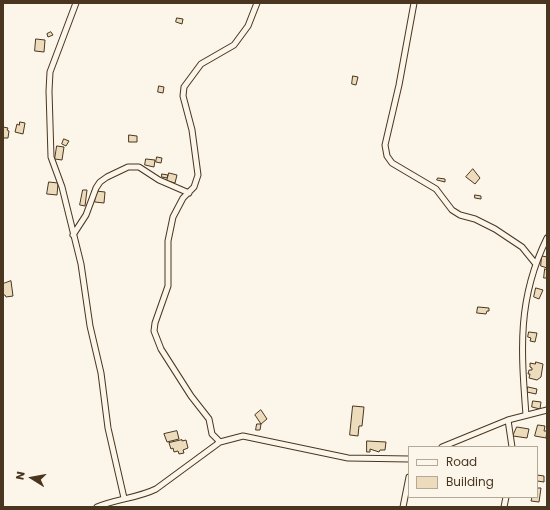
<!DOCTYPE html>
<style>
body{margin:0}
#map{position:relative;width:550px;height:510px;overflow:hidden;background:#fbf6e9;font-family:Poppins,sans-serif}
canvas{display:block}
.frame{position:absolute;inset:0;border:4px solid #4a3520;pointer-events:none}
.legend{position:absolute;left:408px;top:446px;width:130px;height:52px;box-sizing:border-box;background:#fbf6e9;border:1px solid #b4a999;margin:0;padding:5px 7px;list-style:none;font-size:12px;color:#4a3520}
.legend li{display:flex;align-items:center;gap:8px;height:20px}
.legend b{width:20px;border:1px solid #b4a999}
.north{position:absolute;left:12px;top:458px;width:40px;height:40px;-webkit-text-stroke:3px #fbf6e9;paint-order:stroke;rotate:281deg;font-size:11px;font-weight:700;line-height:16px;text-align:center;color:#4a3520}
.north::after{content:'';display:block;margin:auto;width:14px;height:18px;background:#4a3520;clip-path:polygon(50% 0,100% 100%,50% 72%,0 100%)}
</style>
<div id="map">
<canvas width="550" height="510"></canvas>
<div class="frame"></div>
<ul class="legend">
<li><b style="height:5px;background:#fbf6e9"></b>Road</li>
<li><b style="height:11px;background:#ecdcbc"></b>Building</li>
</ul>
<div class="north">N</div>
</div>
<script>
const ctx = document.querySelector('canvas').getContext('2d');
ctx.lineJoin = 'round';
function paint(path, color) {
  ctx.fillStyle = color;
  ctx.fill(path, 'evenodd');
}
function stroke(path, color, width, dash) {
  ctx.strokeStyle = color;
  ctx.lineWidth = width;
  ctx.lineCap = dash ? 'butt' : 'round';
  ctx.setLineDash(dash || []);
  ctx.stroke(path);
}
const building = new Path2D(`
 M 177,18 L 183,19 L 182,24 L 176,22 Z
 M 51,32 L 53,35 L 48,37 L 47,34 Z
 M 36,39 L 45,40 L 44,52 L 35,51 Z
 M 353,76 L 358,77 L 356,85 L 352,84 Z
 M 159,86 L 164,87 L 163,93 L 158,92 Z
 M 20,122 L 25,123 L 23,134 L 15,132 L 17,124 L 19,125 Z
 M 3,127 L 8,128 L 7,130 L 9,131 L 8,138 L 3,138 Z
 M 129,135 L 137,136 L 137,142 L 129,142 Z
 M 64,139 L 69,141 L 66,146 L 62,144 Z
 M 57,146 L 64,147 L 62,160 L 55,159 Z
 M 157,157 L 162,158 L 161,163 L 156,162 Z
 M 146,159 L 155,160 L 154,167 L 145,165 Z
 M 473,169 L 480,178 L 475,184 L 466,177 Z
 M 169,173 L 177,175 L 175,183 L 167,181 Z
 M 162,174 L 168,175 L 167,178 L 162,177 Z
 M 438,178 L 445,179 L 445,182 L 437,180 Z
 M 49,182 L 58,183 L 57,195 L 47,194 Z
 M 83,190 L 87,190 L 85,206 L 80,205 Z
 M 96,191 L 105,192 L 104,203 L 95,202 Z
 M 475,195 L 481,196 L 481,199 L 475,198 Z
 M 542,256 L 547,257 L 547,268 L 541,266 Z
 M 545,269 L 547,270 L 547,278 L 544,278 Z
 M 11,281 L 13,296 L 6,297 L 5,295 L 3,295 L 3,284 Z
 M 536,288 L 543,290 L 539,299 L 534,297 Z
 M 478,307 L 489,308 L 489,311 L 487,311 L 486,314 L 477,313 Z
 M 529,332 L 537,333 L 535,342 L 530,341 L 531,338 L 528,337 Z
 M 536,362 L 543,364 L 541,377 L 537,380 L 529,378 L 530,374 L 528,374 L 529,370 L 532,370 L 532,368 L 530,367 L 530,363 L 535,364 Z
 M 528,387 L 537,389 L 536,394 L 527,392 Z
 M 533,401 L 541,402 L 540,409 L 532,407 Z
 M 353,406 L 364,407 L 362,426 L 359,426 L 358,436 L 350,435 Z
 M 261,410 L 267,419 L 261,424 L 255,415 Z
 M 257,424 L 261,424 L 260,430 L 256,430 Z
 M 538,425 L 545,426 L 544,431 L 547,431 L 546,438 L 535,436 Z
 M 517,427 L 529,429 L 527,438 L 513,436 Z
 M 177,431 L 179,439 L 167,442 L 164,434 Z
 M 182,440 L 182,441 L 186,440 L 188,448 L 183,450 L 184,453 L 179,454 L 178,451 L 174,452 L 173,448 L 171,449 L 169,443 Z
 M 367,441 L 386,442 L 385,450 L 380,450 L 379,452 L 370,449 L 370,452 L 367,452 Z
 M 537,475 L 544,476 L 544,482 L 537,481 Z
 M 537,488 L 541,488 L 539,502 L 531,501 L 532,497 L 537,497 Z`);
const street = new Path2D(`
 M 76,3 L 50,72 L 49,91 L 51,157 L 62,187 L 81,264 L 90,326 L 101,373 L 108,428 L 124,498
 M 414,3 L 399,85 L 385,145 L 387,156 L 392,163 L 436,189 L 452,210 L 460,215 L 475,219 L 495,229 L 522,247 L 535,263
 M 73,235 L 86,215 L 96,188 L 100,182 L 107,177 L 128,167 L 139,167 L 159,180 L 189,193
 M 526,415 C 521,350 517,299 547,238
 M 508,420 L 512,447
 M 220,442 L 212,434 L 209,419 L 191,396 L 161,349 L 154,331 L 155,323 L 168,286 L 168,241 L 173,217 L 183,198 L 194,187 L 198,175 L 192,130 L 183,96 L 184,87 L 201,64 L 234,45 L 248,26 L 257,3
 M 442,447 L 508,420 L 547,410
 M 97,507 C 116,499 138,498 156,489 L 220,442 L 243,436 L 348,458 L 409,459
 M 403,507 L 409,477
 M 504,507 L 506,497`);
paint(building, '#ecdcbc');
stroke(building, '#4a3520', 1);
stroke(street, '#4a3520', 7);
stroke(street, '#fbf6e9', 5);
</script>
